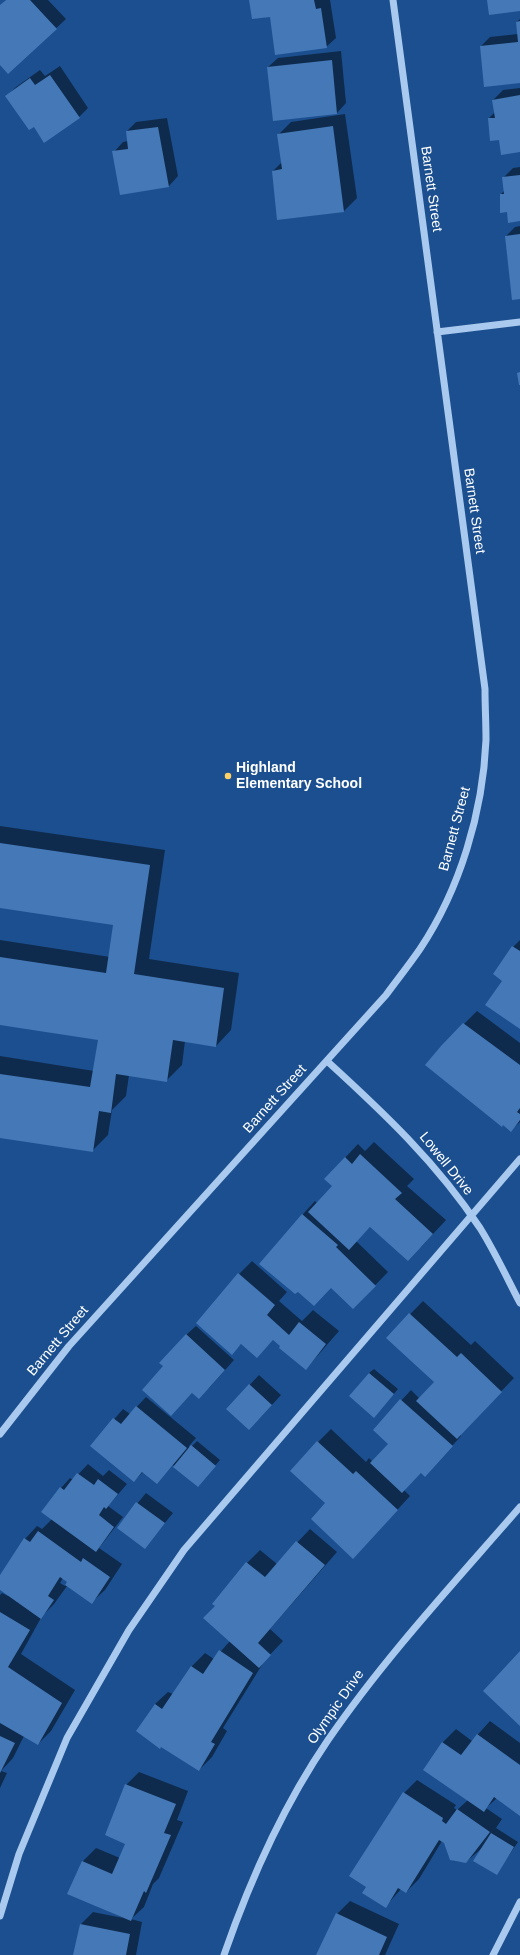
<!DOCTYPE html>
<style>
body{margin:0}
canvas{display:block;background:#1b4f8f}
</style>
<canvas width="520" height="1955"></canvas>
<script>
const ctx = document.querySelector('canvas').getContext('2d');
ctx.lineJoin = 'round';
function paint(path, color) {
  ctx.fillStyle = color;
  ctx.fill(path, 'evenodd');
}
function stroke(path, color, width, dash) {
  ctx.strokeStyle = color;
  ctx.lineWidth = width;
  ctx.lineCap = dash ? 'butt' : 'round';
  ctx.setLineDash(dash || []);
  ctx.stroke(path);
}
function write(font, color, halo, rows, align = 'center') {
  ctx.font = font + ' Arial,sans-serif';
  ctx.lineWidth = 3;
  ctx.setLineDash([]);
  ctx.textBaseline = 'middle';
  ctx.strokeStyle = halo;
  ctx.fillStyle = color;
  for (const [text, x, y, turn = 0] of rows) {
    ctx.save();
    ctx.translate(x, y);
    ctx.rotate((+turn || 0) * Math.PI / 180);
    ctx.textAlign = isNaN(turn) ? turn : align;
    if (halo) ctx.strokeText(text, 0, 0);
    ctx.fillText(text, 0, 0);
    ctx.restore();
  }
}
const shadow = new Path2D(`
 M 6,0 L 48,0 L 66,19 L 8,73 L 0,64 L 0,6 Z
 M 250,0 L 330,0 L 336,38 L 326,47 L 271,16 Z
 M 520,19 L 520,82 L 481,46 L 490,37 L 518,34 L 517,22 Z
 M 341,51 L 346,103 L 337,113 L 268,67 L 278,58 Z
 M 60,66 L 88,108 L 79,117 L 34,126 L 6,97 L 16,87 L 40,70 L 45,76 Z
 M 520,88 L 520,151 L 499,139 L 489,118 L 495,112 L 493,100 L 503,90 Z
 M 345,114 L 357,198 L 344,211 L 273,171 L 282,162 L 278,135 L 291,122 Z
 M 167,118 L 178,176 L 169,186 L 114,152 L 123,142 L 128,141 L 127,131 L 136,122 Z
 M 520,167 L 520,220 L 508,211 L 501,194 L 505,190 L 504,177 L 513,168 Z
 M 520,226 L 520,298 L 506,236 L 515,227 Z
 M 0,826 L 165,850 L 149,959 L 239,973 L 231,1030 L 216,1046 L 185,1041 L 182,1065 L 166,1081 L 129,1075 L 126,1096 L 112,1110 L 108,1135 L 92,1151 L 0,1137 L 0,1056 L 94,1071 L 99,1039 L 0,1024 L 0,940 L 110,957 L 114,924 L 0,907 Z
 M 520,940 L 520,1028 L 513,947 Z
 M 477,1011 L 520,1043 L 520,1122 L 511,1130 L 442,1046 Z
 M 374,1142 L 414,1179 L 407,1186 L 446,1220 L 421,1247 L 371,1226 L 356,1241 L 388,1272 L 353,1308 L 331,1287 L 298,1290 L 261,1264 L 303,1214 L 315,1201 L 317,1203 L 333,1186 L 325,1179 L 358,1144 L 365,1151 Z
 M 252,1261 L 287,1292 L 279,1301 L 302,1321 L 313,1310 L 339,1331 L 306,1369 L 274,1339 L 257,1357 L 242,1343 L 232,1353 L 239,1274 Z
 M 423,1301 L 471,1345 L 475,1341 L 514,1378 L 460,1434 L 461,1436 L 434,1466 L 422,1472 L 404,1490 L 410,1496 L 366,1544 L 327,1503 L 318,1442 L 331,1429 L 366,1462 L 369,1458 L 373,1462 L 390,1444 L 374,1430 L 411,1390 L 420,1399 L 435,1382 L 387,1338 Z
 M 196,1326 L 234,1360 L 209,1388 L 193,1392 L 171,1415 L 164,1366 L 186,1335 Z
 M 374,1369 L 398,1389 L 379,1411 L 369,1373 Z
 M 259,1375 L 281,1395 L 259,1419 L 227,1409 Z
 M 146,1397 L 196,1438 L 189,1446 L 190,1448 L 197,1441 L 220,1460 L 197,1486 L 173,1465 L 157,1483 L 143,1472 L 134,1481 L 91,1446 L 123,1409 L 130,1414 Z
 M 88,1464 L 103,1476 L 109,1470 L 127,1484 L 108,1506 L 123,1517 L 99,1548 L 122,1564 L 105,1590 L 92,1602 L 67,1586 L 54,1604 L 42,1616 L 21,1654 L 75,1690 L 51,1731 L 38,1744 L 24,1736 L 13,1758 L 1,1771 L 7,1773 L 0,1788 L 0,1595 L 2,1593 L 8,1596 L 9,1595 L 0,1589 L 0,1576 L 25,1539 L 37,1526 L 42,1529 L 52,1519 L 61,1488 L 70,1478 L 73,1480 ZM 63,1578 L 68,1582 L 65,1586 L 60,1583 Z
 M 146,1493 L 173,1513 L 145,1547 L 118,1527 Z
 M 310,1529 L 337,1552 L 270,1629 L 283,1641 L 265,1660 L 223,1728 L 227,1731 L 212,1757 L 199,1770 L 155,1704 L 168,1692 L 173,1694 L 192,1666 L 205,1653 L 214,1659 L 230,1641 L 216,1606 L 247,1563 L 260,1550 L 277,1564 Z
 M 490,1721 L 520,1743 L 520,1814 L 497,1798 L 486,1808 L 502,1819 L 496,1828 L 518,1842 L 496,1874 L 482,1848 L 466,1862 L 454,1861 L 449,1856 L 445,1843 L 442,1841 L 419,1879 L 406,1892 L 401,1889 L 386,1906 L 404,1793 L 417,1780 L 456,1805 L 454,1808 L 457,1810 L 468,1800 L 424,1769 L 443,1742 L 456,1729 L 472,1741 Z
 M 139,1772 L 188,1791 L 177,1820 L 183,1822 L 159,1878 L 153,1884 L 144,1907 L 131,1919 L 142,1922 L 136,1955 L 75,1955 L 80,1925 L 93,1912 L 123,1918 L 69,1893 L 83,1861 L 96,1848 L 120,1858 L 126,1843 L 126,1785 Z
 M 350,1901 L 399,1924 L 385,1955 L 318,1955 L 337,1914 Z`);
const building = new Path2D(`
 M 6,0 L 30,0 L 57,29 L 8,74 L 0,65 L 0,5 Z
 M 249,0 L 314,0 L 316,9 L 321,8 L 327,48 L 275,55 L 270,17 L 252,19 Z
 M 487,0 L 520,0 L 520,11 L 489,15 Z
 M 520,21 L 520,83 L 484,87 L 480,46 L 518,42 L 516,22 Z
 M 332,60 L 337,114 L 273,121 L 267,67 Z
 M 50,75 L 80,118 L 44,143 L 34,127 L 29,130 L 5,96 L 30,78 L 35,85 Z
 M 520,95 L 520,152 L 501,155 L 499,140 L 490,141 L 488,118 L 495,118 L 492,100 Z
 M 333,126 L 344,212 L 277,220 L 272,171 L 282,169 L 277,134 Z
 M 158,127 L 169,187 L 120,195 L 112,151 L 128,149 L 126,131 Z
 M 520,175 L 520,221 L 508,223 L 507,212 L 500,213 L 500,194 L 504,194 L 502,177 Z
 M 520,234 L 520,299 L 512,300 L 505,236 Z
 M 520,372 L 520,385 L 519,385 L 517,373 Z
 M 0,843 L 150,865 L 134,974 L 224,988 L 216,1047 L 173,1040 L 167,1082 L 116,1074 L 111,1113 L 99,1111 L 93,1152 L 0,1138 L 0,1074 L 90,1087 L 98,1040 L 0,1025 L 0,957 L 106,973 L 113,925 L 0,908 Z
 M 512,946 L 520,951 L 520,1029 L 485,1005 L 502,981 L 493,974 Z
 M 463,1023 L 520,1065 L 520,1108 L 517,1112 L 520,1114 L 520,1120 L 511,1132 L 503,1125 L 502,1127 L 425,1065 L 441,1046 Z
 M 360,1154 L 402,1193 L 395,1199 L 433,1234 L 408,1261 L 370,1227 L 349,1250 L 308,1212 L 332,1186 L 324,1179 L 345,1157 L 352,1164 Z
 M 302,1214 L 338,1245 L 336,1247 L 376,1286 L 353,1309 L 331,1288 L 314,1306 L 298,1292 L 295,1294 L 259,1264 Z
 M 238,1273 L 275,1305 L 267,1315 L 289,1335 L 299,1322 L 326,1344 L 306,1370 L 279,1348 L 280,1346 L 273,1340 L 257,1358 L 241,1344 L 232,1355 L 196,1323 Z
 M 409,1313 L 457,1357 L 461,1353 L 502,1392 L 457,1439 L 416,1401 L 434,1382 L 386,1338 Z
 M 186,1334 L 225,1370 L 199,1399 L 192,1393 L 171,1416 L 142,1390 L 163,1366 L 159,1363 Z
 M 369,1373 L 394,1394 L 374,1418 L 349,1396 Z
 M 249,1384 L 272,1405 L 249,1430 L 226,1409 Z
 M 400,1399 L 453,1446 L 425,1477 L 421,1473 L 402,1493 L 370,1463 L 388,1444 L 373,1430 Z
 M 136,1406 L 187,1448 L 157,1484 L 142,1472 L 134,1482 L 90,1446 L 113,1418 L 121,1424 Z
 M 317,1441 L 353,1474 L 356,1471 L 398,1510 L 353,1559 L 311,1519 L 325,1503 L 290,1471 Z
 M 191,1445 L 216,1466 L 198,1487 L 173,1467 Z
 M 77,1473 L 94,1485 L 98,1479 L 118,1494 L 106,1509 L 104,1507 L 99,1515 L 114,1527 L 96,1552 L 41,1512 L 60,1487 L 64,1490 Z
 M 136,1502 L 165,1523 L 145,1549 L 117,1528 Z
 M 38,1531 L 81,1562 L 83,1558 L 110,1577 L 92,1604 L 65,1585 L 67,1582 L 60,1577 L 48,1596 L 54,1600 L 41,1619 L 0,1590 L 0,1575 L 24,1538 L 30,1542 Z
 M 296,1541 L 325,1565 L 258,1643 L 271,1655 L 259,1668 L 203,1618 L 215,1606 L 212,1604 L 246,1562 L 265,1577 Z
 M 0,1612 L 30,1630 L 8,1667 L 62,1703 L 38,1745 L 0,1723 Z
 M 219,1650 L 253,1673 L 211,1742 L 215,1744 L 199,1771 L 161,1747 L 160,1749 L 136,1731 L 155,1704 L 162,1709 L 191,1666 L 203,1674 Z
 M 520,1651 L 520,1726 L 483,1691 Z
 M 477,1734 L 520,1765 L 520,1816 L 494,1797 L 484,1812 L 423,1770 L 442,1742 L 461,1755 Z
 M 0,1736 L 15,1743 L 0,1773 Z
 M 125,1784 L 176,1804 L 164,1833 L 171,1835 L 146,1893 L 144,1891 L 131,1921 L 67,1894 L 82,1861 L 112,1874 L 125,1844 L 105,1835 Z
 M 403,1792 L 443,1818 L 442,1821 L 446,1824 L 457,1809 L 490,1832 L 466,1863 L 450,1860 L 444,1843 L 439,1840 L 406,1893 L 398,1888 L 386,1908 L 362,1893 L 366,1887 L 349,1876 Z
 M 491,1833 L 514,1847 L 497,1875 L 473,1861 Z
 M 336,1913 L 387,1937 L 379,1955 L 316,1955 Z
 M 80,1924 L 130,1934 L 126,1955 L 73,1955 Z`);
const minor = new Path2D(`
 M 437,332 L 520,322
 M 327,1061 C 384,1113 437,1163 480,1228 C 495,1252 507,1278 520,1303
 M 0,1434 L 69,1346 L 386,995 C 397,980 409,965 420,949 C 460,889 483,812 486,740 C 486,723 485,706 485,689 L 393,0
 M 0,1916 L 19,1854 L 67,1738 L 129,1630 L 184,1550 L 520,1159
 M 224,1955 C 250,1880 283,1806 328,1740 C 385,1657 454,1583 520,1507
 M 493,1955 L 520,1902`);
const markers = [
 [228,776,4,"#ffd166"]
];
const streetNames = [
 ["Barnett Street",431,189,82],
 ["Barnett Street",474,511,82],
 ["Barnett Street",455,829,-75],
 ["Barnett Street",275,1099,-48],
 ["Lowell Drive",446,1164,51],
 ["Barnett Street",58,1341,-50],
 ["Olympic Drive",336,1707,-55]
];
const poiNames = [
 ["Highland",236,768],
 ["Elementary School",236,784]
];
paint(shadow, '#0007');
paint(building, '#4478b7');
stroke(minor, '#a9c9ee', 7);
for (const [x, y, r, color] of markers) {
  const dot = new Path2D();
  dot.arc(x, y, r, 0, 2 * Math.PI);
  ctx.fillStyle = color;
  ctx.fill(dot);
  stroke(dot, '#1b4f8f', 1.5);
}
write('14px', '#fff', '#1b4f8f', streetNames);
write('bold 14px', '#fff', '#1b4f8f', poiNames, 'left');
</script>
